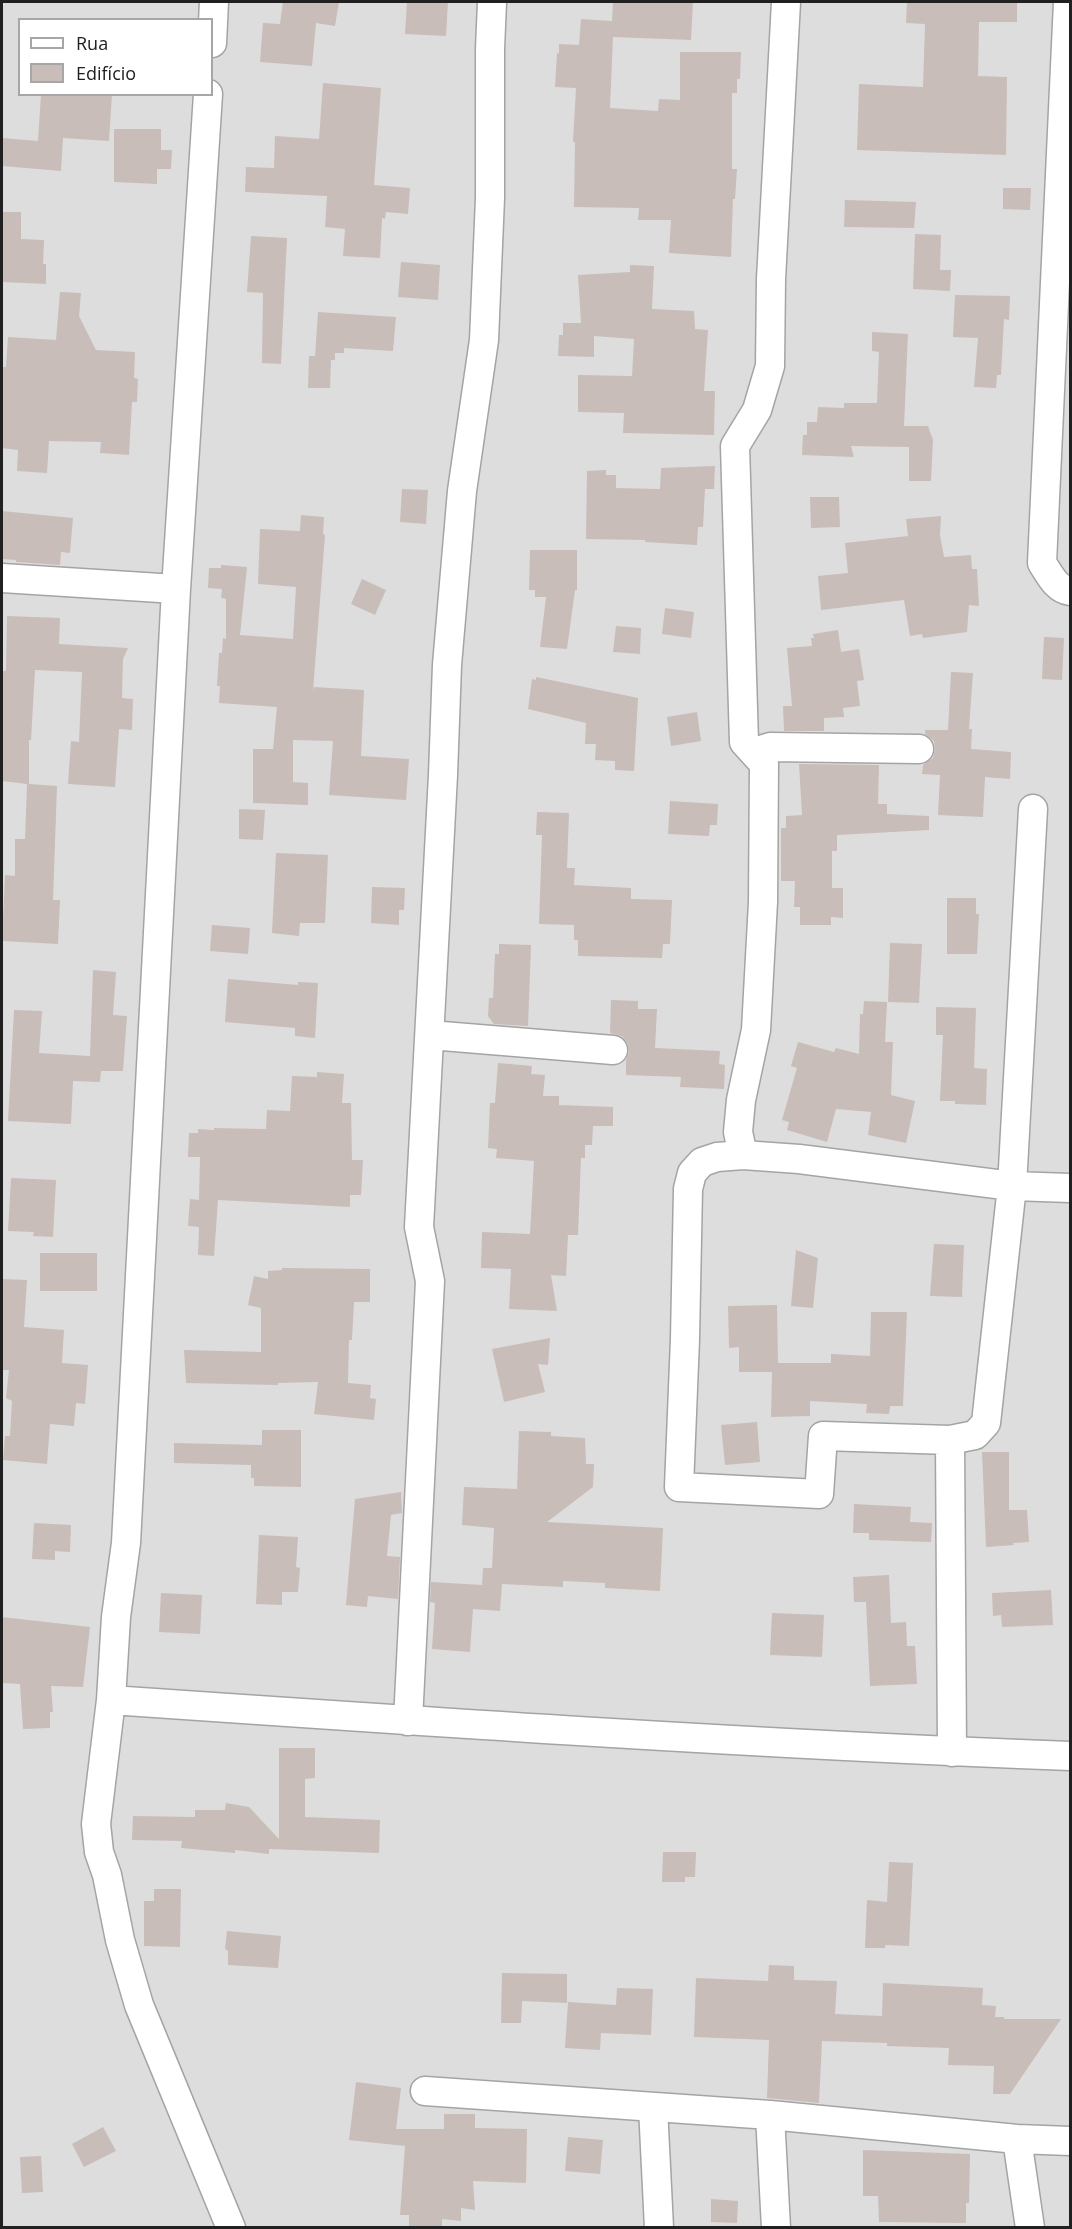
<!DOCTYPE html>
<meta charset="utf-8">
<style>
body{margin:0}
#map{position:relative;width:1072px;height:2229px;overflow:hidden;background:#f0ece6;font-family:"Open Sans",sans-serif}
canvas{display:block}
.frame{position:absolute;inset:0;border:3px solid #202020;pointer-events:none}
.legend{position:absolute;left:18px;top:18px;width:195px;height:78px;box-sizing:border-box;background:#fff;border:2px solid #a6a6a6;margin:0;padding:8px 10px;list-style:none;font-size:18px;color:#202020}
.legend li{display:flex;align-items:center;gap:12px;height:30px}
.legend b{width:30px;border:2px solid #a6a6a6}
</style>
<div id="map">
<canvas width="1072" height="2229"></canvas>
<div class="frame"></div>
<ul class="legend">
<li><b style="height:8px;background:#fff"></b>Rua</li>
<li><b style="height:16px;background:#c8bdb9"></b>Edifício</li>
</ul>
</div>
<script>
const ctx = document.querySelector('canvas').getContext('2d');
ctx.lineJoin = 'round';
function paint(path, color) {
  ctx.fillStyle = color;
  ctx.fill(path, 'evenodd');
}
function stroke(path, color, width, dash) {
  ctx.strokeStyle = color;
  ctx.lineWidth = width;
  ctx.lineCap = dash ? 'butt' : 'round';
  ctx.setLineDash(dash || []);
  ctx.stroke(path);
}
const residential = new Path2D(`
 M 2,2 L 1070,2 L 1070,2227 L 2,2227 ZM 20,20 L 212,20 L 212,94 L 20,94 Z`);
const building = new Path2D(`
 M 283,2 L 339,2 L 335,26 L 316,23 L 312,66 L 260,62 L 263,23 L 280,24 Z
 M 407,2 L 448,2 L 446,36 L 405,34 Z
 M 613,2 L 693,2 L 691,40 L 613,37 L 610,108 L 658,111 L 659,99 L 680,100 L 680,52 L 741,52 L 740,79 L 737,79 L 737,93 L 732,93 L 732,169 L 737,169 L 735,199 L 733,199 L 731,257 L 669,253 L 671,220 L 638,220 L 639,208 L 574,207 L 575,142 L 573,142 L 576,88 L 555,87 L 557,53 L 559,54 L 559,44 L 579,45 L 581,19 L 612,21 Z
 M 907,2 L 1017,2 L 1017,22 L 979,22 L 978,76 L 1007,77 L 1006,155 L 857,150 L 859,84 L 923,87 L 925,24 L 906,23 Z
 M 323,83 L 381,88 L 374,185 L 410,188 L 408,214 L 386,212 L 385,219 L 382,218 L 380,258 L 343,256 L 345,229 L 325,227 L 327,196 L 245,192 L 246,167 L 274,168 L 275,136 L 319,139 Z
 M 41,94 L 112,94 L 109,141 L 63,138 L 61,171 L 2,166 L 2,138 L 38,141 Z
 M 114,129 L 161,129 L 161,150 L 172,150 L 171,169 L 157,169 L 157,184 L 114,182 Z
 M 1003,188 L 1031,188 L 1030,210 L 1003,209 Z
 M 845,200 L 916,202 L 914,228 L 844,227 Z
 M 2,212 L 21,212 L 21,239 L 44,240 L 43,264 L 46,264 L 46,284 L 2,282 Z
 M 915,234 L 941,235 L 940,270 L 951,270 L 950,291 L 913,289 Z
 M 251,236 L 287,238 L 281,364 L 262,363 L 263,293 L 247,292 Z
 M 401,262 L 440,265 L 438,300 L 398,297 Z
 M 630,265 L 654,266 L 652,309 L 694,311 L 695,329 L 708,330 L 704,391 L 715,391 L 714,435 L 623,433 L 624,413 L 578,412 L 578,375 L 632,376 L 634,339 L 594,336 L 594,357 L 558,356 L 559,335 L 563,335 L 563,323 L 581,323 L 578,275 L 630,272 Z
 M 60,292 L 81,293 L 79,316 L 96,350 L 135,352 L 134,378 L 138,379 L 137,402 L 132,402 L 129,455 L 100,453 L 101,442 L 49,441 L 47,473 L 17,471 L 18,450 L 2,448 L 2,367 L 6,367 L 8,337 L 56,340 Z
 M 955,295 L 1010,296 L 1009,320 L 1004,319 L 1001,375 L 997,375 L 996,388 L 974,387 L 978,338 L 953,337 Z
 M 318,312 L 396,317 L 393,351 L 344,348 L 344,353 L 335,353 L 335,360 L 331,360 L 330,388 L 308,388 L 309,356 L 315,356 Z
 M 872,332 L 908,334 L 904,426 L 928,426 L 933,440 L 931,481 L 909,481 L 909,447 L 851,446 L 854,457 L 802,455 L 803,435 L 807,435 L 807,422 L 817,422 L 818,407 L 844,408 L 844,403 L 877,403 L 879,352 L 872,351 Z
 M 715,466 L 714,489 L 705,489 L 703,527 L 698,527 L 697,545 L 645,542 L 645,540 L 586,539 L 587,471 L 606,470 L 606,475 L 616,475 L 616,488 L 660,489 L 661,468 Z
 M 402,489 L 428,490 L 426,524 L 400,522 Z
 M 810,497 L 839,497 L 840,527 L 811,528 Z
 M 2,511 L 73,518 L 70,553 L 61,552 L 60,565 L 16,562 L 16,560 L 2,559 Z
 M 301,515 L 324,517 L 323,534 L 325,535 L 313,691 L 314,687 L 364,690 L 361,756 L 409,759 L 406,800 L 329,795 L 333,741 L 293,740 L 293,782 L 308,783 L 308,805 L 253,803 L 253,749 L 273,749 L 277,707 L 219,703 L 220,686 L 217,686 L 219,653 L 222,653 L 223,638 L 226,639 L 226,599 L 221,598 L 222,589 L 208,588 L 209,568 L 221,568 L 221,565 L 247,567 L 240,635 L 293,639 L 296,587 L 258,584 L 260,529 L 300,531 Z
 M 941,516 L 940,535 L 944,557 L 971,555 L 972,569 L 977,569 L 979,606 L 969,605 L 967,632 L 923,638 L 922,634 L 910,636 L 904,600 L 821,610 L 818,576 L 848,573 L 845,543 L 908,536 L 906,519 Z
 M 530,550 L 577,550 L 577,590 L 575,590 L 567,649 L 540,647 L 546,597 L 535,597 L 535,590 L 529,590 Z
 M 362,579 L 386,590 L 375,615 L 351,604 Z
 M 665,608 L 694,612 L 691,638 L 662,634 Z
 M 7,616 L 60,618 L 59,644 L 128,648 L 123,659 L 122,698 L 133,699 L 132,730 L 119,729 L 115,787 L 68,784 L 71,741 L 79,742 L 82,672 L 35,670 L 31,740 L 29,740 L 29,784 L 57,786 L 53,900 L 60,900 L 58,944 L 2,941 L 5,875 L 15,876 L 15,839 L 25,839 L 27,784 L 2,781 L 2,671 L 6,671 Z
 M 616,626 L 641,628 L 640,654 L 613,652 Z
 M 838,630 L 841,652 L 859,649 L 864,680 L 857,681 L 860,706 L 843,708 L 844,717 L 824,718 L 824,731 L 784,731 L 783,706 L 792,706 L 787,648 L 812,646 L 811,638 L 814,638 L 813,634 Z
 M 1044,637 L 1064,638 L 1062,680 L 1042,679 Z
 M 951,672 L 973,673 L 969,729 L 972,729 L 971,749 L 1011,752 L 1010,779 L 985,777 L 983,817 L 938,815 L 940,775 L 922,774 L 923,765 L 933,758 L 935,750 L 934,741 L 925,734 L 925,730 L 948,730 Z
 M 536,677 L 638,698 L 634,771 L 615,770 L 615,761 L 595,760 L 596,744 L 585,744 L 586,723 L 528,709 L 532,679 L 536,680 Z
 M 697,712 L 701,741 L 671,746 L 667,717 Z
 M 799,764 L 879,765 L 878,804 L 887,804 L 887,814 L 929,816 L 929,830 L 837,835 L 837,851 L 832,851 L 832,888 L 843,888 L 843,918 L 831,917 L 831,925 L 800,925 L 800,907 L 794,907 L 795,881 L 781,881 L 781,828 L 786,828 L 786,816 L 802,815 Z
 M 670,801 L 718,804 L 717,825 L 710,825 L 709,836 L 668,834 Z
 M 239,809 L 265,810 L 263,840 L 239,839 Z
 M 537,812 L 569,813 L 567,868 L 575,868 L 574,885 L 631,888 L 631,899 L 672,900 L 670,944 L 663,944 L 662,958 L 578,956 L 578,940 L 574,940 L 574,925 L 539,924 L 542,835 L 536,835 Z
 M 276,853 L 328,855 L 325,923 L 300,923 L 299,936 L 272,933 Z
 M 372,887 L 405,888 L 404,910 L 399,910 L 399,925 L 371,923 Z
 M 947,898 L 976,898 L 976,914 L 979,914 L 977,954 L 947,954 Z
 M 212,925 L 250,928 L 248,954 L 210,951 Z
 M 890,943 L 922,944 L 919,1003 L 888,1002 Z
 M 499,944 L 531,945 L 528,1026 L 494,1024 L 488,1016 L 489,998 L 493,998 L 495,954 L 499,954 Z
 M 93,970 L 116,972 L 113,1015 L 127,1016 L 123,1071 L 101,1071 L 100,1082 L 73,1081 L 71,1124 L 8,1121 L 14,1010 L 42,1011 L 39,1053 L 90,1056 Z
 M 228,979 L 298,985 L 298,982 L 318,983 L 315,1038 L 295,1036 L 295,1028 L 225,1022 Z
 M 611,1000 L 638,1001 L 638,1009 L 657,1009 L 655,1048 L 720,1051 L 719,1064 L 725,1065 L 724,1089 L 680,1087 L 681,1077 L 626,1075 L 626,1060 L 629,1052 L 628,1044 L 622,1036 L 610,1033 Z
 M 864,1001 L 887,1002 L 885,1042 L 893,1042 L 891,1095 L 915,1101 L 906,1143 L 868,1135 L 871,1112 L 836,1109 L 827,1142 L 787,1130 L 789,1122 L 782,1120 L 797,1068 L 791,1066 L 798,1042 L 834,1052 L 836,1048 L 859,1054 L 860,1014 L 863,1014 Z
 M 936,1007 L 976,1008 L 974,1068 L 987,1069 L 986,1105 L 955,1104 L 955,1101 L 940,1101 L 943,1035 L 936,1035 Z
 M 498,1063 L 532,1066 L 531,1074 L 545,1075 L 543,1096 L 559,1096 L 559,1105 L 613,1107 L 613,1126 L 593,1126 L 592,1145 L 585,1145 L 585,1158 L 581,1158 L 578,1235 L 568,1235 L 566,1276 L 551,1275 L 557,1311 L 509,1309 L 511,1269 L 481,1268 L 482,1232 L 530,1234 L 534,1161 L 496,1158 L 497,1149 L 488,1148 L 490,1103 L 495,1103 Z
 M 317,1072 L 344,1074 L 342,1103 L 351,1103 L 352,1160 L 363,1160 L 361,1195 L 350,1195 L 350,1207 L 218,1200 L 214,1256 L 198,1255 L 199,1227 L 188,1226 L 190,1199 L 199,1200 L 200,1157 L 188,1157 L 189,1133 L 198,1133 L 198,1129 L 214,1130 L 214,1128 L 266,1129 L 267,1110 L 290,1111 L 292,1076 L 317,1077 Z
 M 11,1178 L 56,1180 L 53,1237 L 33,1236 L 34,1232 L 8,1231 Z
 M 934,1244 L 964,1245 L 962,1297 L 930,1296 Z
 M 796,1250 L 818,1258 L 813,1308 L 791,1306 Z
 M 40,1253 L 97,1253 L 97,1291 L 40,1291 Z
 M 282,1268 L 370,1269 L 370,1302 L 354,1302 L 352,1340 L 349,1340 L 348,1383 L 371,1385 L 370,1398 L 376,1399 L 374,1420 L 314,1414 L 318,1382 L 278,1383 L 278,1385 L 186,1383 L 184,1350 L 261,1352 L 261,1308 L 248,1305 L 254,1276 L 268,1279 L 268,1271 L 282,1270 Z
 M 2,1279 L 27,1280 L 24,1327 L 64,1330 L 62,1363 L 88,1365 L 85,1404 L 76,1403 L 74,1426 L 50,1424 L 47,1464 L 3,1460 L 5,1436 L 10,1436 L 12,1401 L 6,1398 L 9,1370 L 2,1370 Z
 M 777,1305 L 778,1363 L 831,1363 L 831,1354 L 870,1356 L 871,1312 L 907,1312 L 903,1406 L 890,1406 L 889,1414 L 866,1413 L 867,1404 L 810,1401 L 810,1416 L 771,1417 L 772,1372 L 739,1372 L 739,1347 L 729,1348 L 728,1306 Z
 M 550,1338 L 548,1365 L 538,1364 L 545,1392 L 504,1402 L 492,1349 Z
 M 757,1422 L 760,1462 L 725,1465 L 721,1425 Z
 M 262,1430 L 301,1430 L 301,1487 L 254,1486 L 254,1478 L 251,1478 L 251,1465 L 174,1463 L 174,1443 L 262,1445 Z
 M 519,1431 L 551,1432 L 551,1436 L 585,1438 L 586,1464 L 594,1464 L 593,1487 L 547,1522 L 663,1528 L 660,1591 L 605,1588 L 605,1583 L 563,1581 L 563,1587 L 502,1584 L 500,1611 L 473,1609 L 470,1652 L 432,1649 L 435,1603 L 430,1602 L 431,1582 L 482,1585 L 483,1568 L 492,1568 L 494,1528 L 462,1525 L 464,1487 L 517,1489 Z
 M 982,1452 L 1009,1452 L 1009,1510 L 1027,1510 L 1029,1542 L 1013,1543 L 1014,1545 L 986,1547 Z
 M 401,1492 L 402,1513 L 391,1515 L 387,1556 L 400,1557 L 398,1599 L 368,1596 L 367,1607 L 346,1605 L 355,1499 Z
 M 854,1504 L 911,1507 L 910,1522 L 932,1523 L 931,1542 L 869,1540 L 869,1533 L 853,1533 Z
 M 34,1523 L 71,1525 L 70,1552 L 55,1551 L 55,1560 L 32,1559 Z
 M 259,1535 L 298,1537 L 296,1567 L 300,1568 L 298,1592 L 282,1592 L 282,1605 L 256,1604 Z
 M 889,1575 L 891,1623 L 906,1622 L 907,1646 L 915,1646 L 917,1684 L 870,1686 L 866,1602 L 854,1602 L 853,1577 Z
 M 1051,1590 L 1053,1625 L 1002,1627 L 1001,1615 L 993,1616 L 992,1593 Z
 M 161,1593 L 202,1595 L 200,1634 L 159,1632 Z
 M 772,1613 L 824,1615 L 822,1657 L 770,1655 Z
 M 2,1617 L 90,1627 L 83,1687 L 51,1686 L 53,1712 L 50,1712 L 50,1728 L 23,1729 L 20,1684 L 2,1683 Z
 M 279,1748 L 315,1748 L 315,1778 L 305,1779 L 305,1817 L 380,1820 L 379,1853 L 269,1849 L 269,1854 L 235,1850 L 235,1853 L 181,1848 L 182,1841 L 132,1840 L 133,1816 L 195,1817 L 195,1810 L 225,1810 L 226,1803 L 249,1807 L 279,1839 Z
 M 663,1852 L 696,1852 L 695,1877 L 685,1877 L 685,1882 L 662,1882 Z
 M 889,1862 L 913,1863 L 909,1946 L 885,1945 L 885,1948 L 865,1948 L 867,1900 L 887,1902 Z
 M 154,1889 L 181,1889 L 180,1947 L 144,1946 L 144,1901 L 154,1901 Z
 M 227,1931 L 281,1936 L 278,1968 L 228,1965 L 228,1951 L 225,1949 Z
 M 769,1965 L 794,1966 L 794,1980 L 837,1981 L 835,2014 L 882,2016 L 883,1983 L 983,1988 L 982,2005 L 996,2006 L 995,2017 L 1004,2017 L 1004,2019 L 1061,2019 L 1010,2094 L 993,2094 L 994,2066 L 948,2065 L 949,2048 L 887,2046 L 887,2043 L 822,2041 L 819,2103 L 767,2098 L 769,2040 L 694,2037 L 696,1978 L 768,1981 Z
 M 502,1973 L 567,1974 L 567,2003 L 522,2001 L 521,2023 L 501,2023 Z
 M 617,1988 L 653,1989 L 651,2035 L 601,2033 L 600,2050 L 565,2048 L 568,2002 L 616,2005 Z
 M 356,2082 L 401,2088 L 396,2129 L 444,2129 L 444,2114 L 475,2114 L 475,2128 L 527,2129 L 526,2183 L 473,2181 L 475,2210 L 461,2208 L 461,2221 L 442,2219 L 442,2228 L 409,2228 L 409,2215 L 400,2215 L 405,2146 L 349,2140 Z
 M 103,2127 L 116,2151 L 84,2167 L 72,2144 Z
 M 568,2137 L 603,2140 L 600,2174 L 565,2171 Z
 M 863,2150 L 970,2154 L 969,2203 L 966,2203 L 966,2223 L 879,2222 L 878,2196 L 863,2196 Z
 M 41,2156 L 43,2192 L 22,2193 L 20,2157 Z
 M 711,2199 L 738,2201 L 737,2223 L 711,2222 Z`);
const minor = new Path2D(`
 M 1068,2 L 1042,563 C 1050,575 1056,589 1070,591
 M 212,43 L 214,2
 M 208,94 L 176,589 L 126,1543 L 116,1617 L 111,1700 L 96,1824 L 99,1852 L 107,1875 L 120,1940 L 139,2005 L 231,2228
 M 2,578 L 176,589
 M 754,752 L 770,747 L 919,749
 M 430,1035 L 613,1050
 M 743,1155 L 738,1132 L 741,1100 L 756,1030 L 763,902 L 764,764 L 744,742 L 735,446 L 757,410 L 770,366 L 771,279 L 786,2
 M 950,1440 L 823,1436 L 819,1494 L 679,1487 L 685,1339 L 688,1189 L 692,1173 L 702,1162 L 717,1157 L 743,1155 L 799,1159 L 1012,1186 L 1070,1188
 M 111,1700 C 431,1722 751,1744 1070,1756
 M 408,1721 L 430,1281 L 419,1227 L 443,775 L 447,665 L 462,491 L 484,340 L 490,198 L 490,49 L 492,2
 M 952,1752 L 950,1440 L 975,1435 L 986,1423 L 1012,1186 L 1033,809
 M 425,2091 L 770,2115
 M 653,2107 L 659,2228
 M 1017,2139 L 1030,2228
 M 776,2228 L 770,2115 L 1017,2139 L 1070,2141`);
paint(residential, '#dedddd');
paint(building, '#c8bdb9');
stroke(minor, '#a4a4a4', 31);
stroke(minor, '#fff', 28);
</script>
